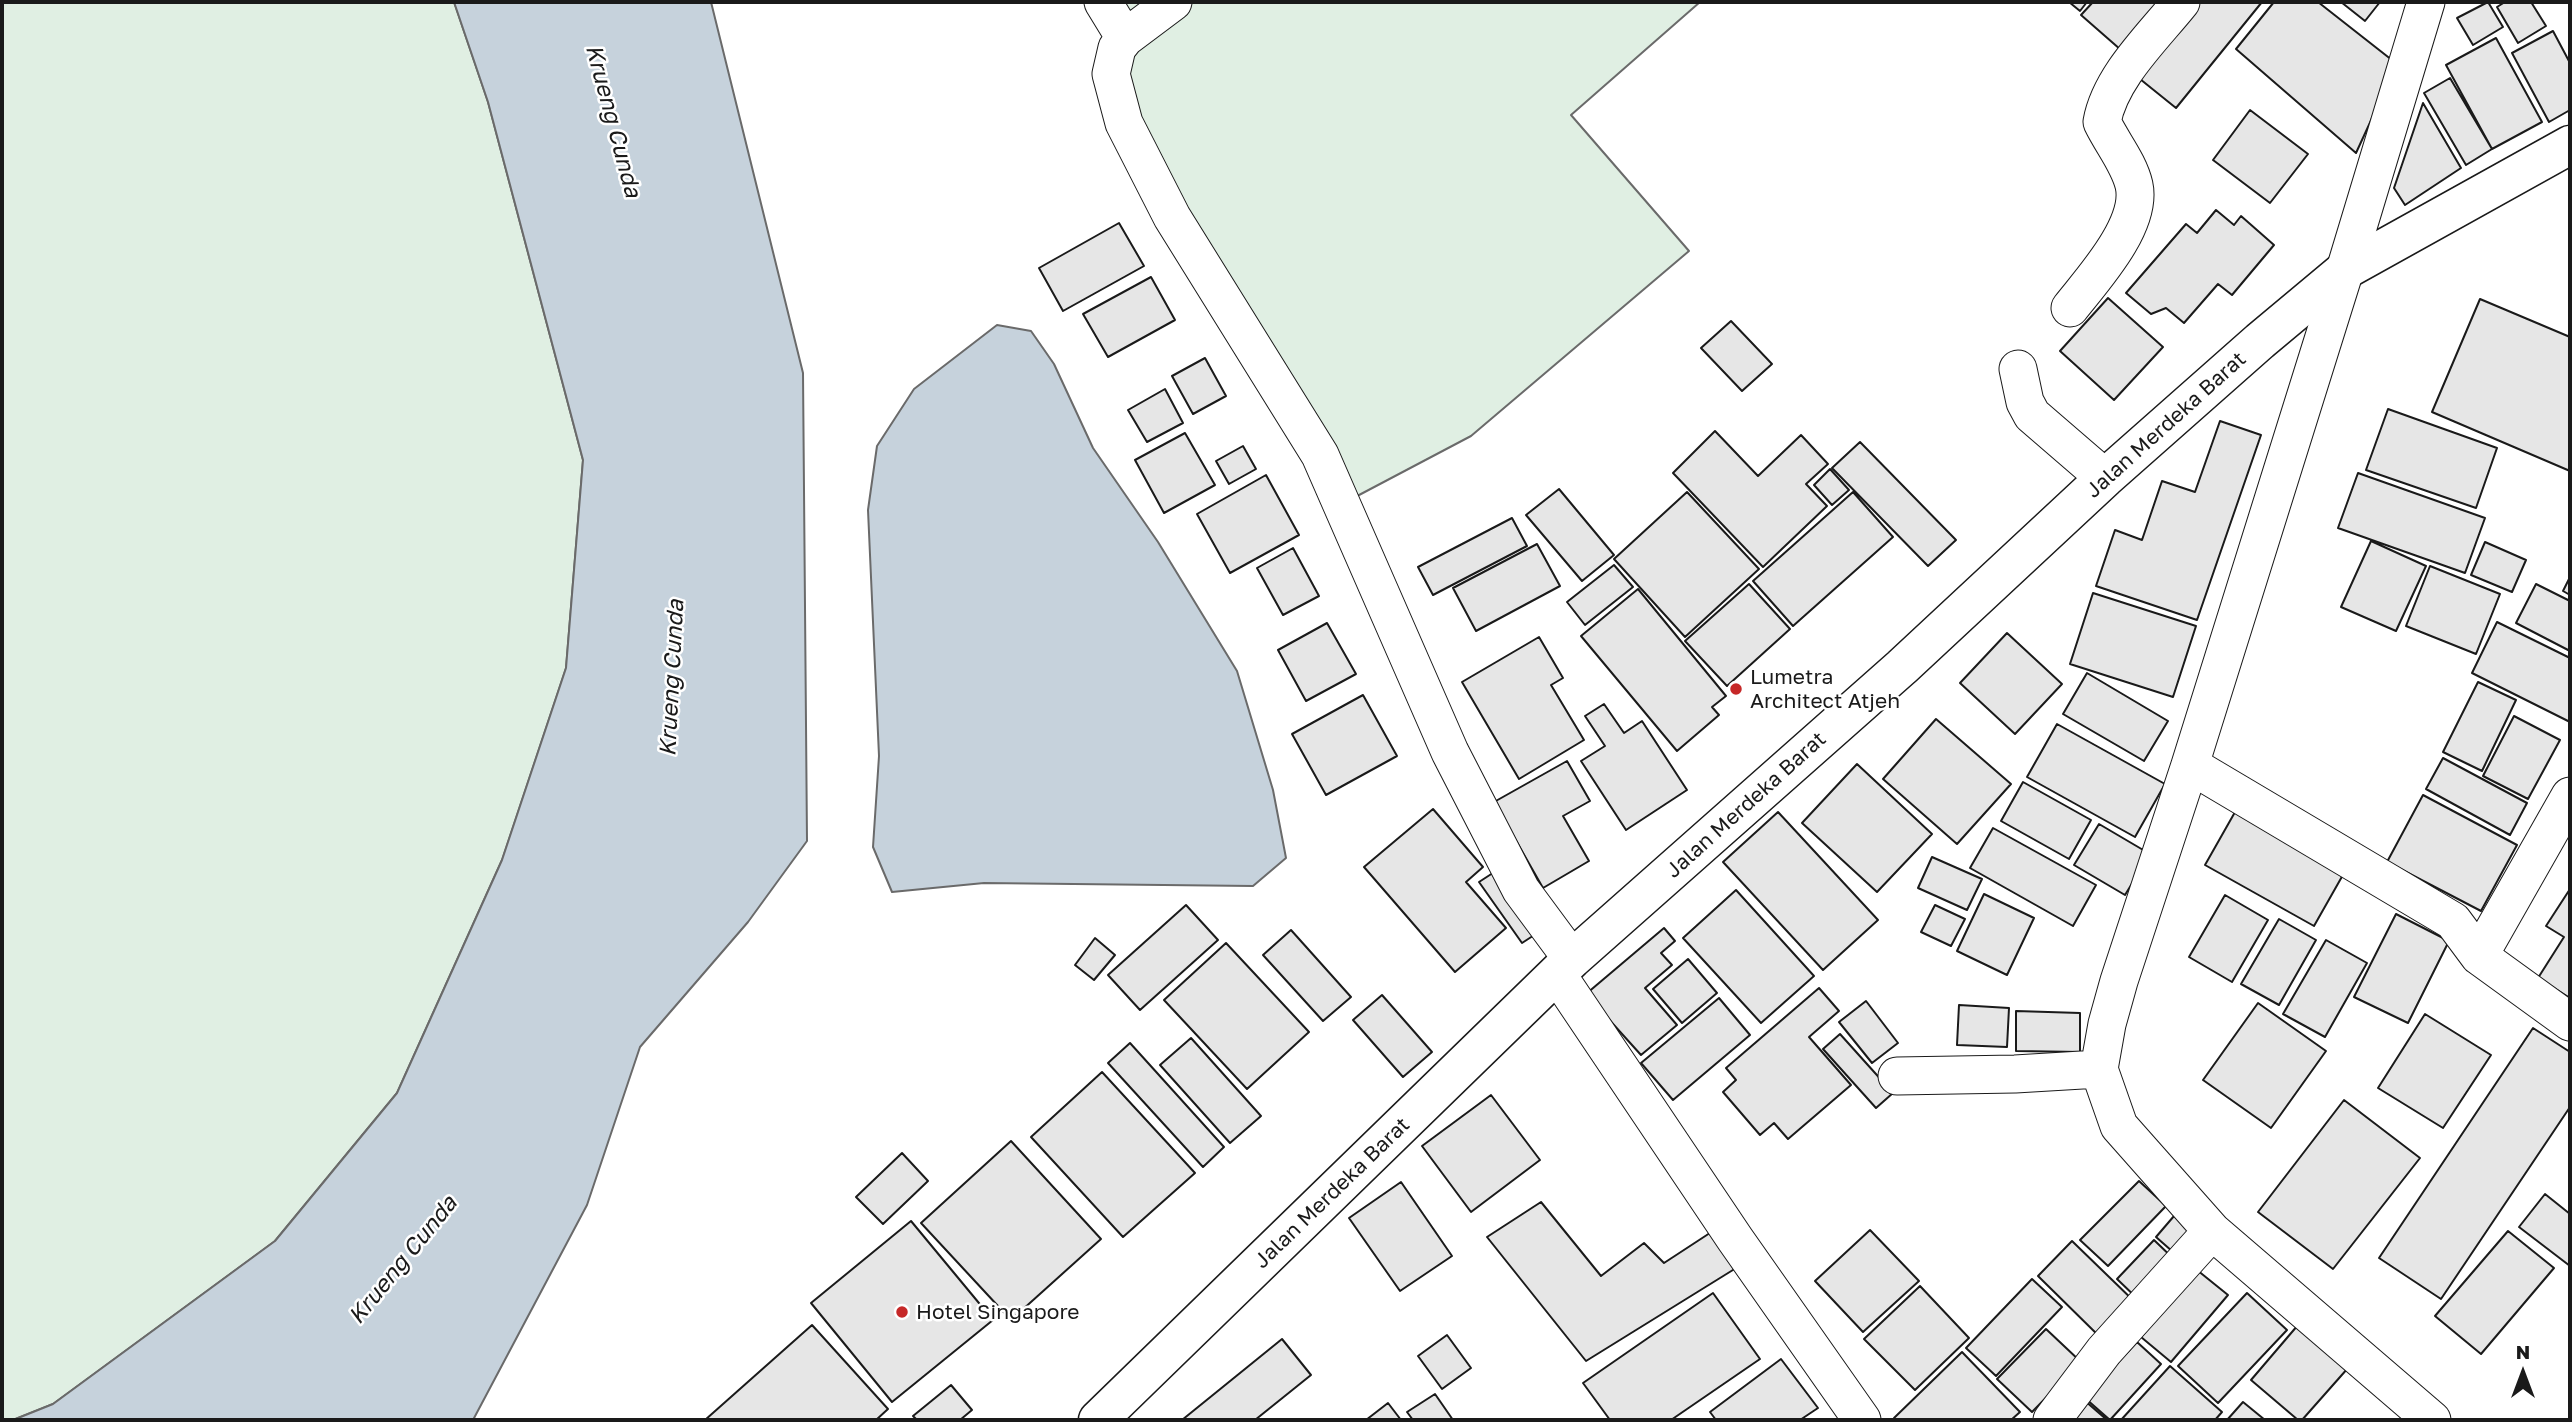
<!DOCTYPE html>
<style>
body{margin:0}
#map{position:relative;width:2572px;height:1422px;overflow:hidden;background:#fff;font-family:"Golos Text",sans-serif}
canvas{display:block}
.frame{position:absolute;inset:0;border:4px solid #1a1a1a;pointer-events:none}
.north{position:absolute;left:2488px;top:1338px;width:70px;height:70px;-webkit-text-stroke:5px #fff;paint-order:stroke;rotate:0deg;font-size:19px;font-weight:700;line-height:28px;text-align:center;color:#1a1a1a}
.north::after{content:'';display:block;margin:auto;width:24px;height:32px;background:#1a1a1a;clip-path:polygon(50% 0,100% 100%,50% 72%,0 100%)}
</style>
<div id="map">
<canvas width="2572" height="1422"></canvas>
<div class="frame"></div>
<div class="north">N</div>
</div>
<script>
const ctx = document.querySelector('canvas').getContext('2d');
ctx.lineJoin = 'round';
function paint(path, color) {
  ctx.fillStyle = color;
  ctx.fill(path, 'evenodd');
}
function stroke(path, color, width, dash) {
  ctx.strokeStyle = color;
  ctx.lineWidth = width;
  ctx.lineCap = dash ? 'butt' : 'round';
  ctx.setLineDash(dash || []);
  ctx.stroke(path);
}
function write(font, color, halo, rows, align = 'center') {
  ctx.font = font + ' "Golos Text",sans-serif';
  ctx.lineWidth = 5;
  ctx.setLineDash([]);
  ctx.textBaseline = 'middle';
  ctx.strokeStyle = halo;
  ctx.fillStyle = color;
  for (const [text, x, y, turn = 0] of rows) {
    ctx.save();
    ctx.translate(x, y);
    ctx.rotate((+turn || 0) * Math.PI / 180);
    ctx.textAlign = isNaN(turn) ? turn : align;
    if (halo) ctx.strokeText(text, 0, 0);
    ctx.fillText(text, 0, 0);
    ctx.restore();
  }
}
const green = new Path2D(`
 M 2,2 L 454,2 L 488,102 L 583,460 L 566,668 L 502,860 L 397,1093 L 275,1241 L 53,1404 L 13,1420 L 2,1420 Z
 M 1107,2 L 1700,2 L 1571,115 L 1689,251 L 1471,436 L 1342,504 L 1128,121 Z`);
const water = new Path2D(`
 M 454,2 L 711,2 L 803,373 L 807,841 L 748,922 L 640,1047 L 587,1205 L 473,1420 L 13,1420 L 53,1404 L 275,1241 L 397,1093 L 502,860 L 566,668 L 583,460 L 488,102 Z
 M 997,325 L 1031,331 L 1054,364 L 1093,448 L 1158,542 L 1237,671 L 1273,790 L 1286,858 L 1253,886 L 984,883 L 892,892 L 873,847 L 879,756 L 868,510 L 877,446 L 914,389 Z`);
const building = new Path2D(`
 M 2069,2 L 2087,2 L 2080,11 Z
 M 2093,2 L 2168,2 L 2129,57 L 2081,15 Z
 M 2194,2 L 2262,2 L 2176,108 L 2135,75 Z
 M 2274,2 L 2318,2 L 2397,64 L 2356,153 L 2236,49 Z
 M 2341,2 L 2380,2 L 2365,21 Z
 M 2488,2 L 2503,27 L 2473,45 L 2457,18 Z
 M 2505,2 L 2531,2 L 2546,26 L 2518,43 L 2497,7 Z
 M 2553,31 L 2570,63 L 2570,110 L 2549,122 L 2512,53 Z
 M 2496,38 L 2542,122 L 2492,149 L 2446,65 Z
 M 2450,78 L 2492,149 L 2466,165 L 2424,93 Z
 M 2423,103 L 2461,168 L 2405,205 L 2394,188 Z
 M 2250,110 L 2308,154 L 2270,203 L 2213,160 Z
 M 2216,210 L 2234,225 L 2241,216 L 2274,245 L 2232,295 L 2218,284 L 2184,323 L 2166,308 L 2151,314 L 2126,293 L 2186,224 L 2197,233 Z
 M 1119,223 L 1144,266 L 1063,311 L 1039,268 Z
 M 1151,277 L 1175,320 L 1108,357 L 1083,314 Z
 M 2108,298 L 2163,347 L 2114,400 L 2060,351 Z
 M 2480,299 L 2570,337 L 2570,471 L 2432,412 Z
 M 1731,321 L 1772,364 L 1742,391 L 1701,348 Z
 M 1205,358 L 1226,396 L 1193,414 L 1172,376 Z
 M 1165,389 L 1183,423 L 1147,442 L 1128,410 Z
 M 2388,409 L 2497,448 L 2476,508 L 2366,470 Z
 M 2220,421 L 2261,435 L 2197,620 L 2096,586 L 2115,530 L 2142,540 L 2162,481 L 2195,492 Z
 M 1715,431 L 1758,476 L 1801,435 L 1828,464 L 1806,484 L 1827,506 L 1763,567 L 1673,473 Z
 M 1185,433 L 1215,485 L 1164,513 L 1135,460 Z
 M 1860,442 L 1956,540 L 1928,566 L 1832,468 Z
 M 1243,446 L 1256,469 L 1229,484 L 1216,461 Z
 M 1830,469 L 1849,490 L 1832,505 L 1814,485 Z
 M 2358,473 L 2485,518 L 2465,573 L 2338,528 Z
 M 1266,475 L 1299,535 L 1230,573 L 1197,514 Z
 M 1559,489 L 1614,555 L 1582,581 L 1526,515 Z
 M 1687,492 L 1759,569 L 1685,637 L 1614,559 Z
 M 1853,492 L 1893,537 L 1793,626 L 1753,581 Z
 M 1512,518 L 1527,546 L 1433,595 L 1418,567 Z
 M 2371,541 L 2426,566 L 2396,631 L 2341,607 Z
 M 2485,542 L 2526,560 L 2512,592 L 2471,575 Z
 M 1537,544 L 1560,586 L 1476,631 L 1453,588 Z
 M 1293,548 L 1319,596 L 1283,615 L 1257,568 Z
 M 1614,565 L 1633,587 L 1585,625 L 1567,602 Z
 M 2430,566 L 2500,594 L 2476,654 L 2406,626 Z
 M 2570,577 L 2570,595 L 2563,591 Z
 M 1749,584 L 1790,629 L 1727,686 L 1685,641 Z
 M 2536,584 L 2570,601 L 2570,651 L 2516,623 Z
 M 1638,589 L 1726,696 L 1712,707 L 1719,715 L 1677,751 L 1581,636 Z
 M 2093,593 L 2196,626 L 2173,697 L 2070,664 Z
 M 2497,622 L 2570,658 L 2570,722 L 2472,673 Z
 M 1327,623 L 1356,674 L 1306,701 L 1278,650 Z
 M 2007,633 L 2062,684 L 2015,734 L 1960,683 Z
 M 1539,637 L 1563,678 L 1551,685 L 1584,740 L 1519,779 L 1462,682 Z
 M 2087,673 L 2168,721 L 2144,761 L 2063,714 Z
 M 2478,682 L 2516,700 L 2482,771 L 2443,752 Z
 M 1363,695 L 1397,756 L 1326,795 L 1292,734 Z
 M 1604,704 L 1624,733 L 1642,721 L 1687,790 L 1626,830 L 1581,761 L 1605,746 L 1585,716 Z
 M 2514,716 L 2560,740 L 2528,799 L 2483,776 Z
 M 1936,719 L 2011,784 L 1957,844 L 1883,779 Z
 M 2057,724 L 2165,784 L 2135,837 L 2027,777 Z
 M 2443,758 L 2527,803 L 2510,835 L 2426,789 Z
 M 1567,761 L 1590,801 L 1563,816 L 1589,861 L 1543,888 L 1494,802 Z
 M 1857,764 L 1932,834 L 1877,892 L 1802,823 Z
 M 2023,782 L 2091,820 L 2069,859 L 2001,821 Z
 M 2423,795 L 2517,845 L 2481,911 L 2387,862 Z
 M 2239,805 L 2348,866 L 2314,926 L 2205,865 Z
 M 1433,809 L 1483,867 L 1466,882 L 1506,928 L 1455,972 L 1364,867 Z
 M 1778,812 L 1878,920 L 1823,970 L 1723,862 Z
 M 2099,824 L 2150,854 L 2125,895 L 2074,865 Z
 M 1993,828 L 2096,885 L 2073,926 L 1970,868 Z
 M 1932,857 L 1982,879 L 1967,910 L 1918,888 Z
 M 1499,869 L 1542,930 L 1522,943 L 1479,882 Z
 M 2570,889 L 2570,998 L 2538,978 L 2564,937 L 2546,926 Z
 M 1736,890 L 1814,976 L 1761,1023 L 1683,938 Z
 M 1984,894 L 2034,918 L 2007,975 L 1957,951 Z
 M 2225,895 L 2268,920 L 2232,982 L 2189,957 Z
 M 1186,905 L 1218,940 L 1140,1010 L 1108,975 Z
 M 1935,905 L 1965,919 L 1951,946 L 1921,932 Z
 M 2396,914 L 2449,941 L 2408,1023 L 2354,997 Z
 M 2279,919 L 2316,940 L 2279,1005 L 2241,984 Z
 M 1664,928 L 1675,941 L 1661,953 L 1672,965 L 1645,988 L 1677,1025 L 1641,1055 L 1586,994 Z
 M 1291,930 L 1351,997 L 1323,1021 L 1263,955 Z
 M 1095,938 L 1115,955 L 1094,980 L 1075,965 Z
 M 2326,940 L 2367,963 L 2325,1037 L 2283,1014 Z
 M 1226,943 L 1309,1032 L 1247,1089 L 1164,1000 Z
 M 1688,959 L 1717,993 L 1682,1023 L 1653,989 Z
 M 1819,988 L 1839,1011 L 1809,1037 L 1851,1085 L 1788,1139 L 1774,1123 L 1760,1135 L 1723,1092 L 1736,1080 L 1726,1068 Z
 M 1382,995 L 1432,1052 L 1403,1077 L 1353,1020 Z
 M 1719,998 L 1750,1035 L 1673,1100 L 1641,1063 Z
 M 1866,1001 L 1898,1043 L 1872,1063 L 1839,1022 Z
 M 2258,1003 L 2326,1051 L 2271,1128 L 2203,1080 Z
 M 1959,1005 L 2009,1008 L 2007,1047 L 1957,1045 Z
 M 2016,1011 L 2080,1013 L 2080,1052 L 2016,1051 Z
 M 2425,1014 L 2491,1055 L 2443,1128 L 2378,1088 Z
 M 2533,1028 L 2570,1052 L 2570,1107 L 2441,1299 L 2379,1258 Z
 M 1840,1034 L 1893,1093 L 1876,1108 L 1823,1049 Z
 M 1191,1038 L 1261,1116 L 1230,1143 L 1160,1065 Z
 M 1130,1043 L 1224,1147 L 1203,1167 L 1108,1063 Z
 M 1102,1072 L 1195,1173 L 1123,1237 L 1031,1137 Z
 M 1491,1095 L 1540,1160 L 1471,1212 L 1422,1146 Z
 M 2344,1100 L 2420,1158 L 2333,1269 L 2258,1212 Z
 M 1011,1141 L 1101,1239 L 1011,1320 L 921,1223 Z
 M 902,1153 L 928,1181 L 883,1224 L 856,1197 Z
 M 2139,1181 L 2166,1206 L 2108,1266 L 2080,1240 Z
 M 1401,1182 L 1452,1256 L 1400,1291 L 1349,1218 Z
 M 2545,1194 L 2570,1214 L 2570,1266 L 2519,1227 Z
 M 1541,1202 L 1601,1276 L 1644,1243 L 1664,1263 L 1716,1229 L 1741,1265 L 1586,1361 L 1487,1237 Z
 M 2180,1209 L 2206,1231 L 2181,1259 L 2156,1237 Z
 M 911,1221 L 993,1320 L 892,1402 L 811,1303 Z
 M 1870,1230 L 1919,1281 L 1863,1332 L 1815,1281 Z
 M 2508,1231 L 2554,1268 L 2481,1354 L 2435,1316 Z
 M 2154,1240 L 2179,1264 L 2142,1303 L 2117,1279 Z
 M 2072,1241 L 2139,1306 L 2104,1341 L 2038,1276 Z
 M 2197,1270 L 2228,1295 L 2171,1362 L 2141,1337 Z
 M 2032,1279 L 2062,1307 L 1996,1376 L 1966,1348 Z
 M 1920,1286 L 1969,1338 L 1915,1390 L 1864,1339 Z
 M 1713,1293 L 1760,1359 L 1671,1420 L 1610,1420 L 1583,1383 Z
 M 2247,1293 L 2287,1330 L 2218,1403 L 2178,1366 Z
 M 812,1325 L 888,1409 L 876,1420 L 705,1420 Z
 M 2298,1325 L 2348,1368 L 2302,1420 L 2298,1420 L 2251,1380 Z
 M 2046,1329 L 2081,1362 L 2032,1412 L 1997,1379 Z
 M 1447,1335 L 1471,1368 L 1442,1389 L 1418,1356 Z
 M 1282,1339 L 1311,1375 L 1255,1420 L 1182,1420 Z
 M 2137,1342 L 2161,1364 L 2110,1420 L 2085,1398 Z
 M 1962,1352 L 2020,1412 L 2011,1420 L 1897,1420 L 1894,1418 Z
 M 1781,1359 L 1818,1408 L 1800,1420 L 1716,1420 L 1710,1412 Z
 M 2170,1366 L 2222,1412 L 2215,1420 L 2121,1420 Z
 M 951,1385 L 972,1410 L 960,1420 L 917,1420 L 913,1416 Z
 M 1435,1394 L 1453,1420 L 1413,1420 L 1407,1412 Z
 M 2084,1400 L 2107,1420 L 2066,1420 Z
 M 2243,1402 L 2265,1420 L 2227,1420 Z
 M 1388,1403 L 1401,1420 L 1366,1420 Z`);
const minor = new Path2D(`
 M 1103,2 L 1125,38
 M 1173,2 L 1125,38 L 1117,48 L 1111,74 L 1124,123 L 1172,217 L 1320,455 L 1450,752 L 1521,890 L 1572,959
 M 2426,2 L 2345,270 L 2190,765 L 2119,981 L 2107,1024 L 2099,1069 L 2119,1126 L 2212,1231 L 2432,1420
 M 2070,308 C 2092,280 2143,225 2134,185 C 2129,163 2112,143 2102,122 C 2110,77 2153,37 2181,2
 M 2018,369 L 2025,402 L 2032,415 L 2105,478
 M 2190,765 L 2453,921 L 2479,956
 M 2570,796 L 2479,956 L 2570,1022
 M 1557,974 L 1735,1239 L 1862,1420
 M 1897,1076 L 2015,1074 L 2099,1069
 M 2052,1420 L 2104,1351 L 2212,1231`);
const secondary = new Path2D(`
 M 1098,1420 L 1572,959 L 1902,667 L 2105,478 L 2260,341 L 2345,270 L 2570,145`);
const markers = [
 [1736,689,7,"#c62828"],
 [902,1312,7,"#c62828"]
];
const streetNames = [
 ["Jalan Merdeka Barat",2166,425,-42],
 ["Jalan Merdeka Barat",1746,805,-42],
 ["Jalan Merdeka Barat",1332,1193,-44]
];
const poiNames = [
 ["Lumetra",1750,677],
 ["Architect Atjeh",1750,701],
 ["Hotel Singapore",916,1312]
];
const waterNames = [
 ["Krueng Cunda",613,121,75],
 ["Krueng Cunda",672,678,-87],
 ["Krueng Cunda",403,1260,-51]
];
paint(green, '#e0efe3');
stroke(green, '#6a6a6a', 2);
paint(water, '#c6d2dc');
stroke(water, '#6a6a6a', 2);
paint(building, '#e6e6e6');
stroke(building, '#1a1a1a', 2);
stroke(minor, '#1a1a1a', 39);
stroke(secondary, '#1a1a1a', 41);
stroke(minor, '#fff', 37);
stroke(secondary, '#fff', 38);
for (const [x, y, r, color] of markers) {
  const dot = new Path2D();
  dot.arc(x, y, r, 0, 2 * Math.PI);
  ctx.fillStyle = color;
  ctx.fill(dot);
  stroke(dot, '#fff', 2.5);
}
write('21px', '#1a1a1a', '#fff', streetNames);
write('21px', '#1a1a1a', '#fff', poiNames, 'left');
write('italic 23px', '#1a1a1a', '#fff', waterNames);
</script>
